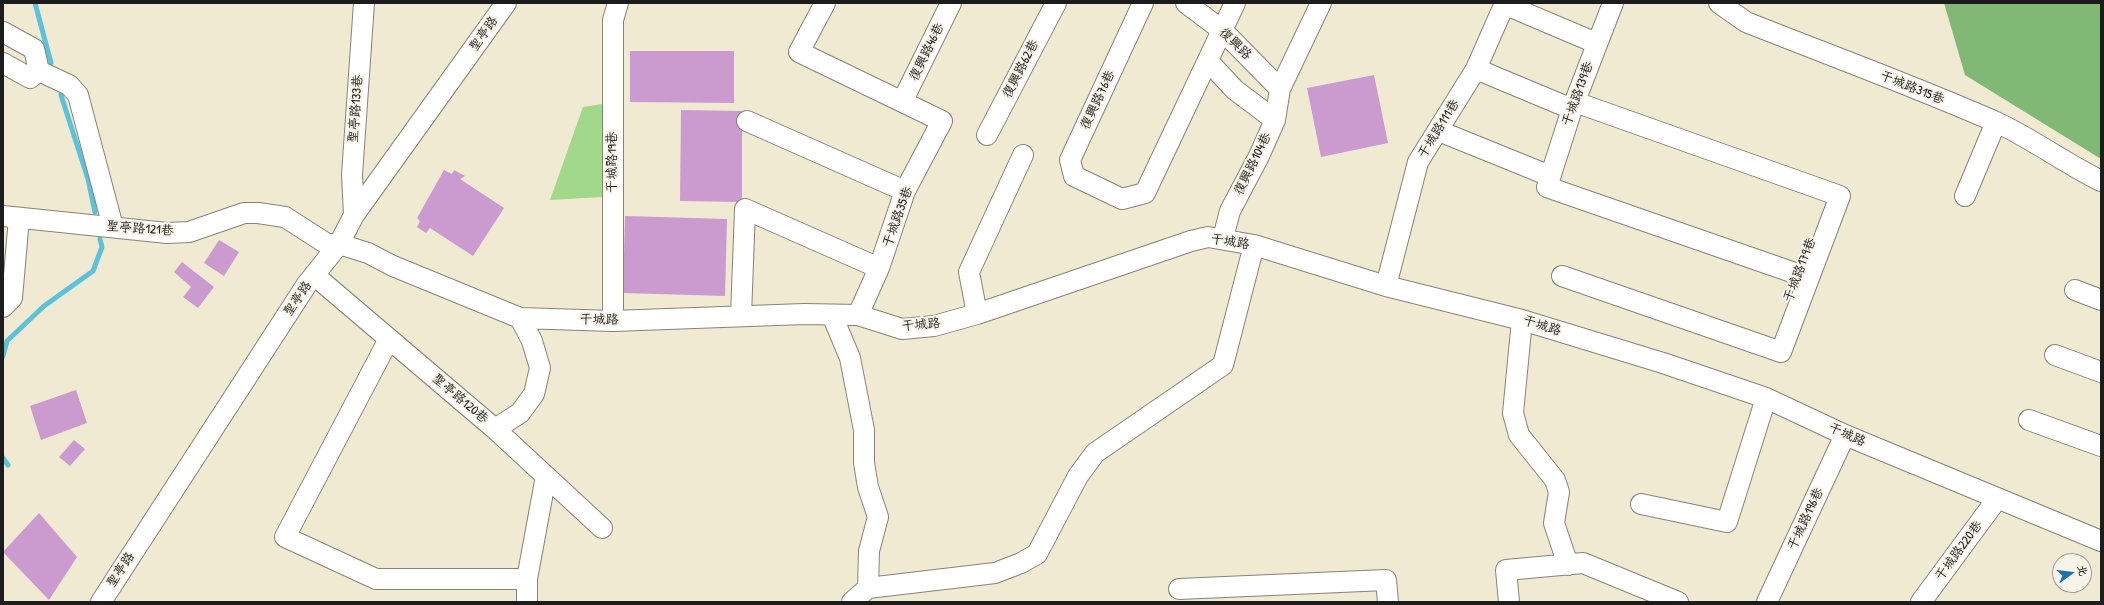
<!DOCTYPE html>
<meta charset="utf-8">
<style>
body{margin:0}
#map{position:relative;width:2104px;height:605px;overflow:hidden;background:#f0ead2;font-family:"Patrick Hand","LXGW WenKai TC",sans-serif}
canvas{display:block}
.frame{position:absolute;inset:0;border:4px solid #1c1c1c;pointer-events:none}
.north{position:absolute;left:2052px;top:553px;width:40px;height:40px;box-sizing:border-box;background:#f7f3e8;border:1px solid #9f9d96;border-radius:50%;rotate:76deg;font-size:11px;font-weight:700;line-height:16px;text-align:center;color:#1c1c1c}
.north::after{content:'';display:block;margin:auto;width:14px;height:18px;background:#1f6fb2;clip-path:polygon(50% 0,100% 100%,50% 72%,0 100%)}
</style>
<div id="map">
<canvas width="2104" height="605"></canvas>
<div class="frame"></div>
<div class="north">北</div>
</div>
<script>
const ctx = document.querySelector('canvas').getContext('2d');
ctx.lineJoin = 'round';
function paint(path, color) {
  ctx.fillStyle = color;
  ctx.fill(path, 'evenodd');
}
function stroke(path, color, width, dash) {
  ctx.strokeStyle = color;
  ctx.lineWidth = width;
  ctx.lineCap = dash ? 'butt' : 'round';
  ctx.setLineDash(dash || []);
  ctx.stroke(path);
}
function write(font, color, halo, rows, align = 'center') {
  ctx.font = font + ' "Patrick Hand","LXGW WenKai TC",sans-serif';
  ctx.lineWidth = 4;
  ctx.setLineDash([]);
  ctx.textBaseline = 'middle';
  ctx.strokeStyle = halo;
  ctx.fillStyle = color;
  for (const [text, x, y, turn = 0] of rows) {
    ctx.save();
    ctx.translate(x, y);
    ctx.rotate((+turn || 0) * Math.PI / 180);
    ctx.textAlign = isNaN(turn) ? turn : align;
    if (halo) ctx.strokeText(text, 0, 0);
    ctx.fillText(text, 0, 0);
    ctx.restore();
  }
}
const green = new Path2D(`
 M 602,104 L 602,197 L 550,200 L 583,107 Z`);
const forest = new Path2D(`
 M 1944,3 L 2101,3 L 2101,159 L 1965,75 Z`);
const stream = new Path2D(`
 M 35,3 L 51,63
 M 61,95 L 88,179 L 95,212
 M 3,356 L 7,341 L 44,306 L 93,271 L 102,247 L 100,239
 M 3,458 L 8,465`);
const building = new Path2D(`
 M 630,51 L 734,51 L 734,103 L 630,102 Z
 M 1374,75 L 1388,143 L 1321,157 L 1307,88 Z
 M 681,110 L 742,111 L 742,202 L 680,201 Z
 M 444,170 L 452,174 L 454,170 L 465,176 L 460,179 L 504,208 L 473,256 L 430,228 L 426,233 L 417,227 L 420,221 L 417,218 Z
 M 625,216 L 727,219 L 725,296 L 623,293 Z
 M 219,240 L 239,252 L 224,276 L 204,263 Z
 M 182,262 L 214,287 L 198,308 L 183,297 L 191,287 L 174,272 Z
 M 76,390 L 87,423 L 41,440 L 30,406 Z
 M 74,440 L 85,449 L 70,466 L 59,457 Z
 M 39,513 L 77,557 L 49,600 L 3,552 Z`);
const minor = new Path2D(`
 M 825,3 L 799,52 L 942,121 L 905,191 L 879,268 L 858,315
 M 1143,3 L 1070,160 L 1074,176 L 1122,199 L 1145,193 L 1235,3
 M 1186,3 L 1223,31 L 1280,89
 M 1613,3 L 1572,109 L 1547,187 L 1809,278
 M 1719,3 L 1746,22 C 1829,55 1914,86 1996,122 C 2033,139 2064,163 2101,181
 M 1504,4 L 1596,43
 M 3,32 L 34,49 L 39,71
 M 1208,61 L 1235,90 L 1275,120
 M 3,63 L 30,78 L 39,71
 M 1476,69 L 1572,109
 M 39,71 L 69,85 L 78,95 L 113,227
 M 903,100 L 951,3
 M 747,121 L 905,191
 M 1439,131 L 1550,176
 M 987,135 L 1056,3
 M 1965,196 L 1996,122
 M 354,215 L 352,175 L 364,3
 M 3,216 L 167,233 L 189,232 L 244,213 L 258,213 L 285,217 L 327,244 L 339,244 L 368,253 L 393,266 L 520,318 L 613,321 L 804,314 L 858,315 L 902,329 L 934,326 L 977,314 L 1191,241 L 1208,237 L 1254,245 L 1386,286 L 1522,320 L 1663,363 L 1766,398 L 1845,435 L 2101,541
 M 1223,238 L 1230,211 L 1259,156 L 1275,120 L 1280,89 L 1321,3
 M 314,275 L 495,429 L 602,528
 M 1562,276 L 1781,352 L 1840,196 L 1575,102
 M 1386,286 L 1418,162 L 1476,69 L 1505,3
 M 2075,290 L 2101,300
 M 3,307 L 12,298 L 19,218
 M 977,314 L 969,272 L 1023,155
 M 832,315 L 850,358 L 864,430 L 864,463 L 868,487 L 878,517 L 869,551 L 868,588 L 852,602
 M 741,316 L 745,209 L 879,268
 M 1522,320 L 1513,413 L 1519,435 L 1555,480 L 1559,492 L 1554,523 L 1568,565
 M 613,321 L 613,20 L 618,3
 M 389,339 L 285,537 L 376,579 L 527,579
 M 2055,355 L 2101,372
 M 2029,420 L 2101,446
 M 495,429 L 520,413 L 534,394 L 540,368 L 532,341 L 520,318
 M 1641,504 L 1727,522 L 1766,398
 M 868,588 L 995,573 L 1021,563 L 1037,554 L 1078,476 L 1095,453 L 1223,365 L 1254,245
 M 1179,589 L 1386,580 L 1388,602
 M 101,602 L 307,284 L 339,244 L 354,215 L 506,3
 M 527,602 L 527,579 L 546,476
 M 1509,602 L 1506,570 L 1583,563 L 1678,602
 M 1767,602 L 1845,435
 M 1921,602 L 1997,499`);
const streetNames = [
 ["聖亭路",484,34,-55],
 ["復興路",1235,44,44],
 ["復興路46巷",927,52,-64],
 ["復興路62巷",1021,69,-63],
 ["干城路315巷",1912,88,22],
 ["干城路139巷",1578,94,-70],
 ["復興路76巷",1098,100,-65],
 ["聖亭路133巷",356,109,-86],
 ["干城路111巷",1439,129,-58],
 ["干城路19巷",613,162,-90],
 ["復興路104巷",1253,164,-64],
 ["干城路35巷",898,217,-70],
 ["聖亭路121巷",140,229,4],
 ["干城路",1230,242,9],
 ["干城路179巷",1800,270,-69],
 ["聖亭路",298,299,-56],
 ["干城路",599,320,1],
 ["干城路",921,325,-5],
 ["干城路",1542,326,17],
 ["聖亭路120巷",460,399,40],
 ["干城路",1847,435,24],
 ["干城路196巷",1806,519,-65],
 ["干城路220巷",1959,551,-54],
 ["聖亭路",121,570,-57]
];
paint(green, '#a2d88a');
paint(forest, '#81b876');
stroke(stream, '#5cc2d9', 5);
paint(building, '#cb9ace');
stroke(minor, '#868377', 22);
stroke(minor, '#fff', 20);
write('13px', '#1c1c1c', '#f7f3e8', streetNames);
</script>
